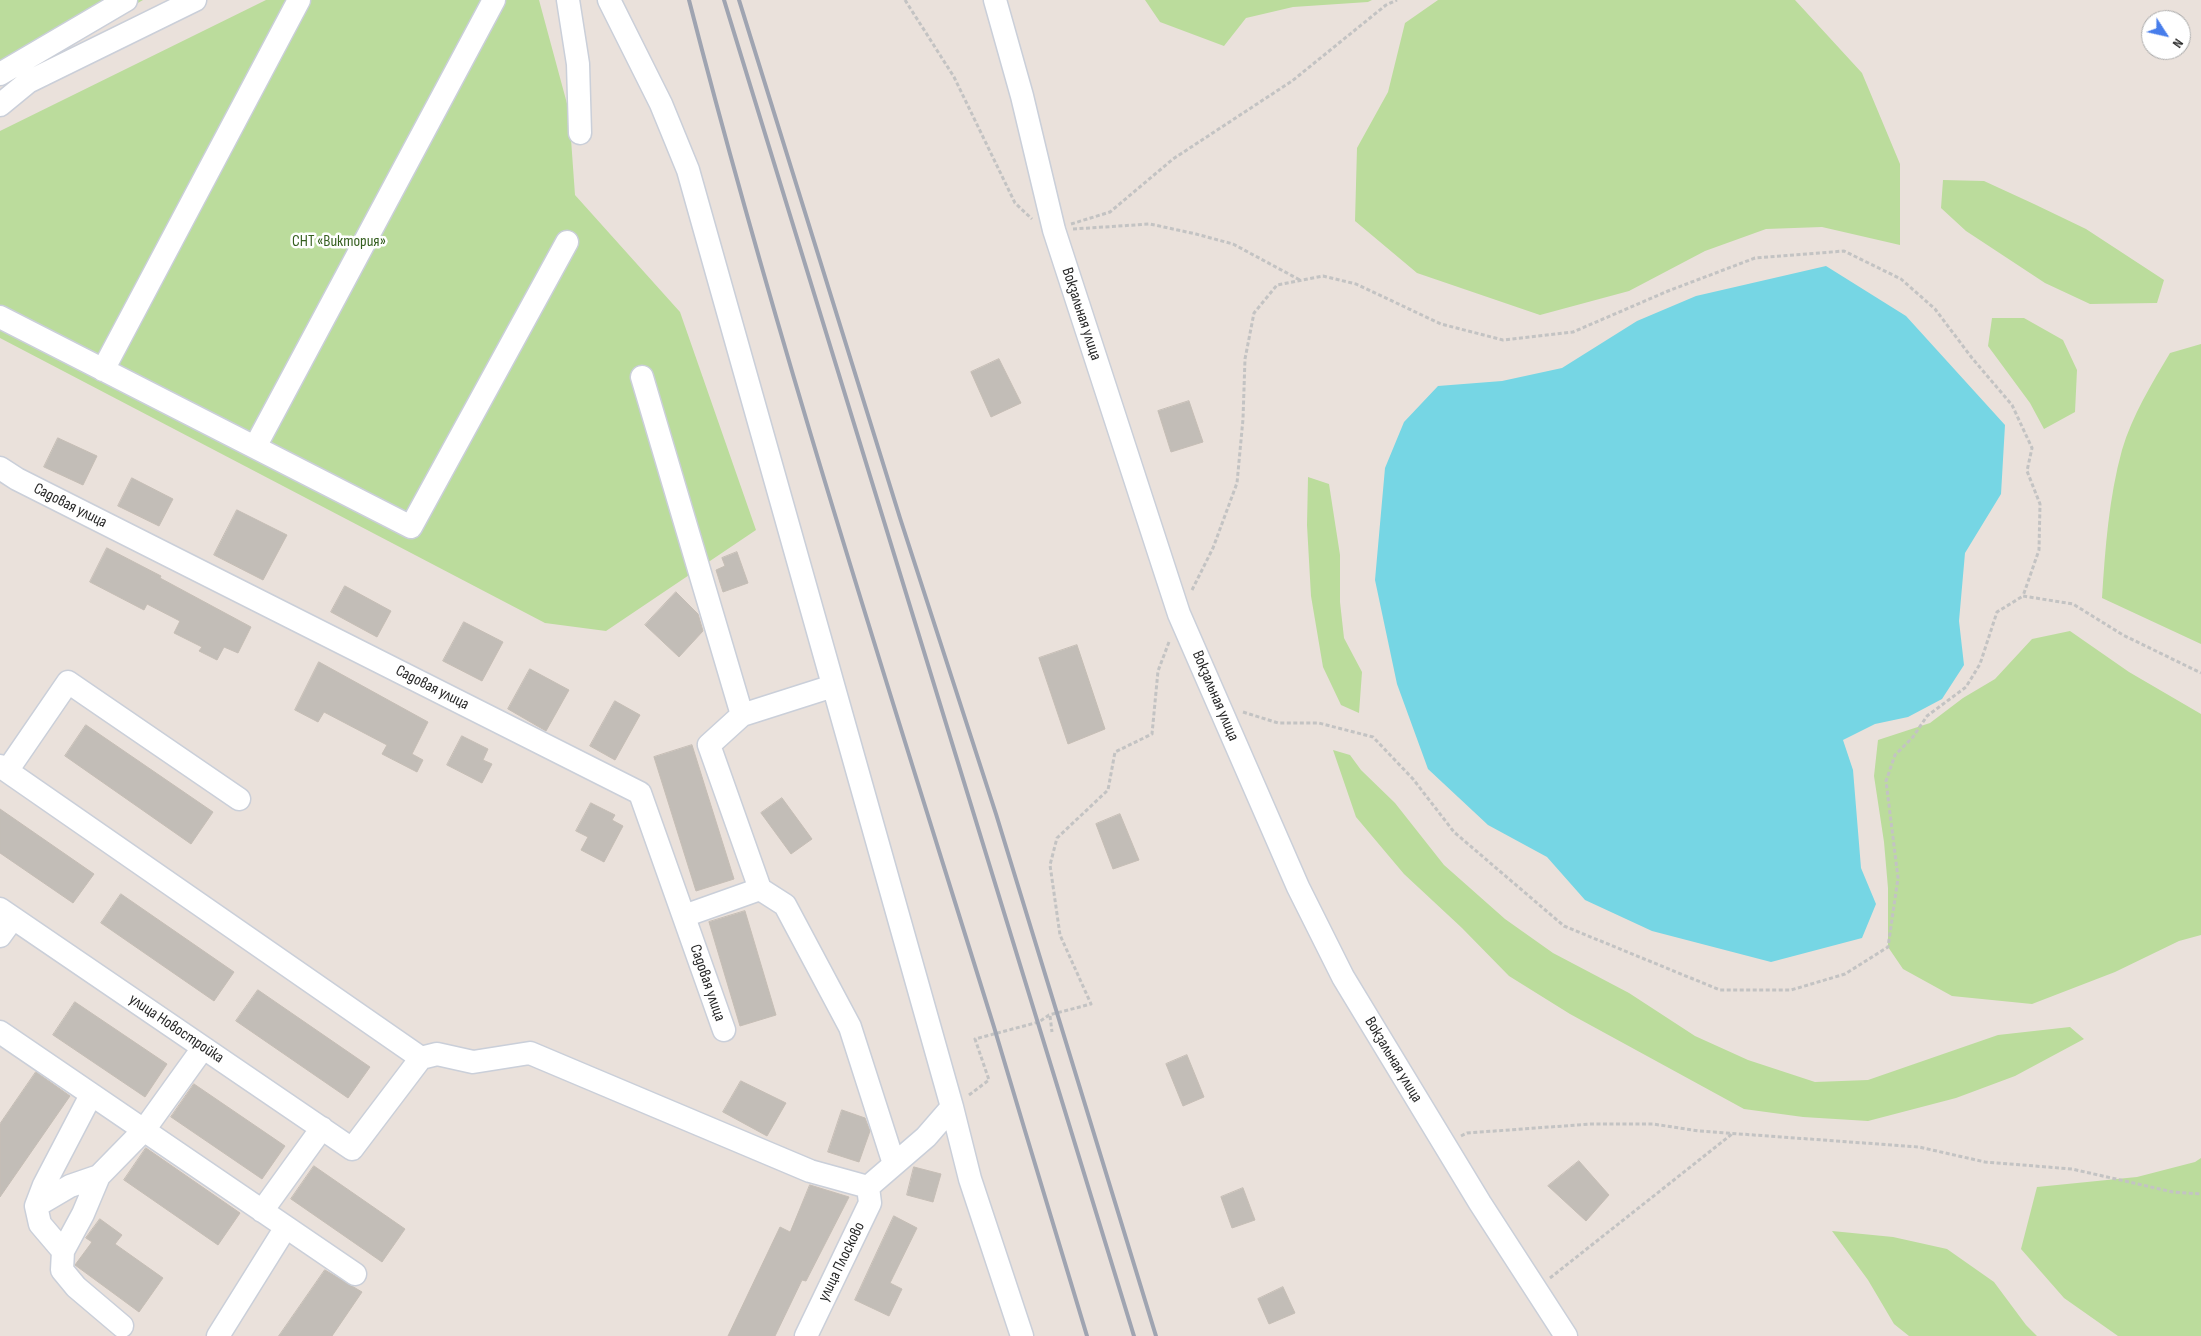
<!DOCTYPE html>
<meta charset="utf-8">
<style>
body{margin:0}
#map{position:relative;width:2201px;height:1336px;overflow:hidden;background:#eae1db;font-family:"Sofia Sans Condensed",sans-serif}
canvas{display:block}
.north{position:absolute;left:2141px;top:10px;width:50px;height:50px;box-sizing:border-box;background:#fff;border:1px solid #a9a9a9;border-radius:50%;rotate:125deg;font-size:14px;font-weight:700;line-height:20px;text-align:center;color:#282828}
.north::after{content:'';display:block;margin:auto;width:18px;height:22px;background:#477deb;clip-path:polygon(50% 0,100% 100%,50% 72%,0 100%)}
</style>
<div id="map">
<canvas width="2201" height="1336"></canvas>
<div class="north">N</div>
</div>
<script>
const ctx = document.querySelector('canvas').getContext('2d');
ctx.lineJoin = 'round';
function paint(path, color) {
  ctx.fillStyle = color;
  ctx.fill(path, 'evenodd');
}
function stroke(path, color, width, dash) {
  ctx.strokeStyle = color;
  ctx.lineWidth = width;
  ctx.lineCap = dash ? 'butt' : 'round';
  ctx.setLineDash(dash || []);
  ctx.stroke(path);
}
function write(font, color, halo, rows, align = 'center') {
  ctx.font = font + ' "Sofia Sans Condensed",sans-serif';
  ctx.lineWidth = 5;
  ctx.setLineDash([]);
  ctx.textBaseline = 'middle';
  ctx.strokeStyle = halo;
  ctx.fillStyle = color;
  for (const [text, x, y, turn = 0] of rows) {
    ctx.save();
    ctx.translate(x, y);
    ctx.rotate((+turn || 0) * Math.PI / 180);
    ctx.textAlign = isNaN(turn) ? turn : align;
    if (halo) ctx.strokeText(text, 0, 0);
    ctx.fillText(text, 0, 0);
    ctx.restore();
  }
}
const green = new Path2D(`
 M 0,0 L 143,0 L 0,84 Z
 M 266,0 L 539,0 L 569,111 L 575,195 L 680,312 L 756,530 L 606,631 L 545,623 L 0,338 L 0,131 Z
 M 1145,0 L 1372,0 L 1368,2 L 1293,7 L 1246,18 L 1224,46 L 1160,22 Z
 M 1438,0 L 1795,0 L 1862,73 L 1900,164 L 1900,245 L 1822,227 L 1766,229 L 1705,251 L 1629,291 L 1540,315 L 1417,273 L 1355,221 L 1357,148 L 1388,92 L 1405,23 Z
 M 1943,180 L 1984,181 L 2034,204 L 2086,229 L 2164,280 L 2157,303 L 2090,304 L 2045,283 L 1966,231 L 1941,208 Z
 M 1992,318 L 2024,318 L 2063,340 L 2077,370 L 2075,412 L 2044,429 L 2030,403 L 1988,346 Z
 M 2201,344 L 2201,644 L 2102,598 C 2105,549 2109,497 2122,450 C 2132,416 2152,383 2170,353 Z
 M 1308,477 L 1329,484 L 1340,555 L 1340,602 L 1344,638 L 1362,672 L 1359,713 L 1341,705 L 1323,667 L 1311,596 L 1307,525 Z
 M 2070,631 L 2129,672 L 2201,714 L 2201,935 L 2179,941 L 2115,972 L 2032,1004 L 1952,996 L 1903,969 L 1888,947 L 1888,888 L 1884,842 L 1874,776 L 1878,740 L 1930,723 L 1963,698 L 1995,679 L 2032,639 Z
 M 1333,750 L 1350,755 L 1361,770 L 1395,803 L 1444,865 L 1505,919 L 1553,953 L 1629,993 L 1695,1036 L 1748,1060 L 1815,1082 L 1868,1080 L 1998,1035 L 2070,1027 L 2084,1039 L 2015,1076 L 1956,1098 L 1868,1121 L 1803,1117 L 1744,1109 L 1570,1014 L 1509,976 L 1462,928 L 1404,874 L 1356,817 Z
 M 2201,1158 L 2201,1336 L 2118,1336 L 2064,1298 L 2021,1249 L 2037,1187 L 2137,1177 L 2195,1162 Z
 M 1832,1231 L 1893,1237 L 1947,1249 L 1994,1282 L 2026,1325 L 2037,1336 L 1909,1336 L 1894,1324 L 1868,1280 Z`);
const water = new Path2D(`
 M 1826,266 L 1906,316 L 2005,425 L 2001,494 L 1965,553 L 1959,621 L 1964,665 L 1942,699 L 1908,717 L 1875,724 L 1843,740 L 1853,770 L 1861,868 L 1876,904 L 1862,938 L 1771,962 L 1652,931 L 1585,900 L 1547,857 L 1488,825 L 1428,769 L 1397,684 L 1375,580 L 1385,468 L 1404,422 L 1438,386 L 1502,381 L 1562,368 L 1637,321 L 1696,296 Z`);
const building = new Path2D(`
 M 999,359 L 1021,403 L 991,417 L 971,372 Z
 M 1189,401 L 1203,442 L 1171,452 L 1158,411 Z
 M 58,438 L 97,456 L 83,485 L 44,467 Z
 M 132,478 L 173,499 L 159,526 L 118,506 Z
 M 237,510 L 287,535 L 263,580 L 214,555 Z
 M 107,548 L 161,576 L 160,578 L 251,627 L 238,653 L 224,647 L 217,660 L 199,651 L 202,647 L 174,633 L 180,621 L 147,604 L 144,610 L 90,582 Z
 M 737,552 L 748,583 L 723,592 L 716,570 L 725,566 L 722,558 Z
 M 345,586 L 391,611 L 377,637 L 331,612 Z
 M 676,592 L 698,614 L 703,631 L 679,657 L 645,625 Z
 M 464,622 L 503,642 L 482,681 L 443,661 Z
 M 1077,645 L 1105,729 L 1068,744 L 1039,658 Z
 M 319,662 L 428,722 L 412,754 L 423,760 L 417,772 L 382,754 L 387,745 L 324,712 L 318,722 L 295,710 Z
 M 530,669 L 569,690 L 546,731 L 508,709 Z
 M 615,701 L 640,715 L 615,760 L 590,746 Z
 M 86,725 L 213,812 L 191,844 L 65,756 Z
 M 462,736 L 488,749 L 483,760 L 492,764 L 482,783 L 447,765 Z
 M 692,745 L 734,879 L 696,891 L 654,757 Z
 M 782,798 L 812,839 L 791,854 L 761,813 Z
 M 591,803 L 615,815 L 612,820 L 623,826 L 604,862 L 581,850 L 588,837 L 576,831 Z
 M 0,809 L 94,874 L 73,903 L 0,853 Z
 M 1120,814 L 1139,860 L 1113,869 L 1096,824 Z
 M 121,894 L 234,972 L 214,1001 L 101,923 Z
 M 745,911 L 776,1015 L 740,1026 L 709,922 Z
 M 258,990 L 370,1067 L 348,1098 L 236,1021 Z
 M 75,1002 L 167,1064 L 145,1097 L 53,1035 Z
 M 1187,1055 L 1204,1097 L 1183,1106 L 1166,1064 Z
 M 36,1072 L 70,1096 L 0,1197 L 0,1124 Z
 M 741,1081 L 786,1103 L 767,1136 L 723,1112 Z
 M 194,1084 L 285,1146 L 262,1179 L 171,1117 Z
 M 842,1110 L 865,1118 L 870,1131 L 859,1162 L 828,1152 Z
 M 146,1148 L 240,1213 L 218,1245 L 124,1180 Z
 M 1579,1161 L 1609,1195 L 1586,1221 L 1548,1186 Z
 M 314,1166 L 405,1229 L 382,1262 L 291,1199 Z
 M 914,1167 L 941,1174 L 933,1202 L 907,1195 Z
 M 810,1185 L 849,1197 L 806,1281 L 802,1280 L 775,1336 L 728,1336 L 780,1227 L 790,1232 Z
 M 1243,1188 L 1255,1220 L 1232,1228 L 1221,1197 Z
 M 894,1216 L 917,1228 L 890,1283 L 902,1289 L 889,1316 L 855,1300 Z
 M 100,1219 L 122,1235 L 115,1244 L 163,1278 L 139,1312 L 75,1265 L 92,1242 L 86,1238 Z
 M 325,1270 L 362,1292 L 332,1336 L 279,1336 Z
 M 1283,1287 L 1295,1313 L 1269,1324 L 1258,1299 Z`);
const path = new Path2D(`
 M 905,0 L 954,77 L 1015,203 L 1032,219
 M 1071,224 L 1110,212 L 1173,159 L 1292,81 L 1386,5 L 1397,0
 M 1073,229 L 1150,224 L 1196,234 L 1233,244 L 1300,280
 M 1192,590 L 1213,548 L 1237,483 L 1243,419 L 1245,359 L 1254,313 L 1277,285 L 1323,276 L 1356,284 L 1441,324 L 1503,340 L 1573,332 L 1668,291 L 1755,258 L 1844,251 L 1901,279 L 1935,309 L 1972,358 L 2012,405 L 2032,448 L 2027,471 L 2040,504 L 2039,550 L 2023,596 L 2073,604 L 2123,635 L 2201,673
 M 1243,712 L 1278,723 L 1319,723 L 1373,737 L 1413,779 L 1454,832 L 1564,926 L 1720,990 L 1791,990 L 1845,974 L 1888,947 L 1898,878 L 1886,781 L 1895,755 L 1913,737 L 1927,716 L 1966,687 L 1980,664 L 1997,612 L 2023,596
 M 1050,1016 L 1052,1032
 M 969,1095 L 989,1080 L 975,1039 L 1039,1022 L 1049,1015 L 1091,1004 L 1060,935 L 1050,865 L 1057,838 L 1108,790 L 1115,752 L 1152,734 L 1158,671 L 1169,642
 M 1461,1136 L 1467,1133 L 1591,1124 L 1653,1124 L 1699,1131 L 1919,1147 L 1985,1162 L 2072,1169 L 2173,1192 L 2201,1194
 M 1550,1278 L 1732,1134`);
const minor = new Path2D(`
 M 568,0 L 578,64 L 580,133
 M 609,0 L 661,104 L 688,170 L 952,1107 L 970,1179 L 1022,1336
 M 995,0 L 1022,96 L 1054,230 L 1179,614 L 1298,887 L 1343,977 L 1480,1203 L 1566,1336
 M 0,74 L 126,0
 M 0,105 L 28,82 L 195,0
 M 0,317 L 411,527 L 567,242
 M 103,370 L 299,0
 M 642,377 L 742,715
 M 255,447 L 494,0
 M 0,468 L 17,479 L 640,793 L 724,1030
 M 0,766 L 421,1058
 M 7,771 L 68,682 L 239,799
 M 760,889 L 709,745 L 742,715 L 833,686
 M 0,909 L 352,1149 L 421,1058 L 437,1054 L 473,1062 L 530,1053 L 810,1171 L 868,1187 L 926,1137 L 952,1107
 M 684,916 L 760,889 L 785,905 L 850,1027 L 894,1164
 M 0,936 L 13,918
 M 0,1032 L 355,1274
 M 36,1206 L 70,1186 L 99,1176
 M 262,1211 L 322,1128
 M 63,1251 L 40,1224 L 36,1206 L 44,1185 L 91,1095
 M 122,1326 L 76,1287 L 62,1270 L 63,1251 L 83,1214 L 99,1176 L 144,1130 L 203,1048
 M 218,1336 L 286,1227
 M 806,1336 L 870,1203 L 868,1187`);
const rail = new Path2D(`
 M 689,0 C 778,346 888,686 994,1027 C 1025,1130 1055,1233 1087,1336
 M 724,0 L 1134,1336
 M 739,0 L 900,518 L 996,814 L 1156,1336`);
const parkNames = [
 ["СНТ «Виктория»",339,242]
];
const streetNames = [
 ["Вокзальная улица",1081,314,72],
 ["Садовая улица",70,506,27],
 ["Садовая улица",432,688,27],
 ["Вокзальная улица",1215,696,67],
 ["Садовая улица",707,983,71],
 ["улица Новостройка",176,1029,34],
 ["Вокзальная улица",1393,1060,59],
 ["улица Плосково",842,1262,-64]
];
paint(green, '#bbdc9c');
paint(water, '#76d6e4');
paint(building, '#c2bdb7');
stroke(building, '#c5bdb5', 1);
stroke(minor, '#cacfd9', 25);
stroke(path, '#c3c3c3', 3, [4, 2.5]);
stroke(minor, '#fff', 22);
stroke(rail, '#9fa4b1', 4);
write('16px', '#355f1f', '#fff', parkNames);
write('16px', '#282828', '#fff', streetNames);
</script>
